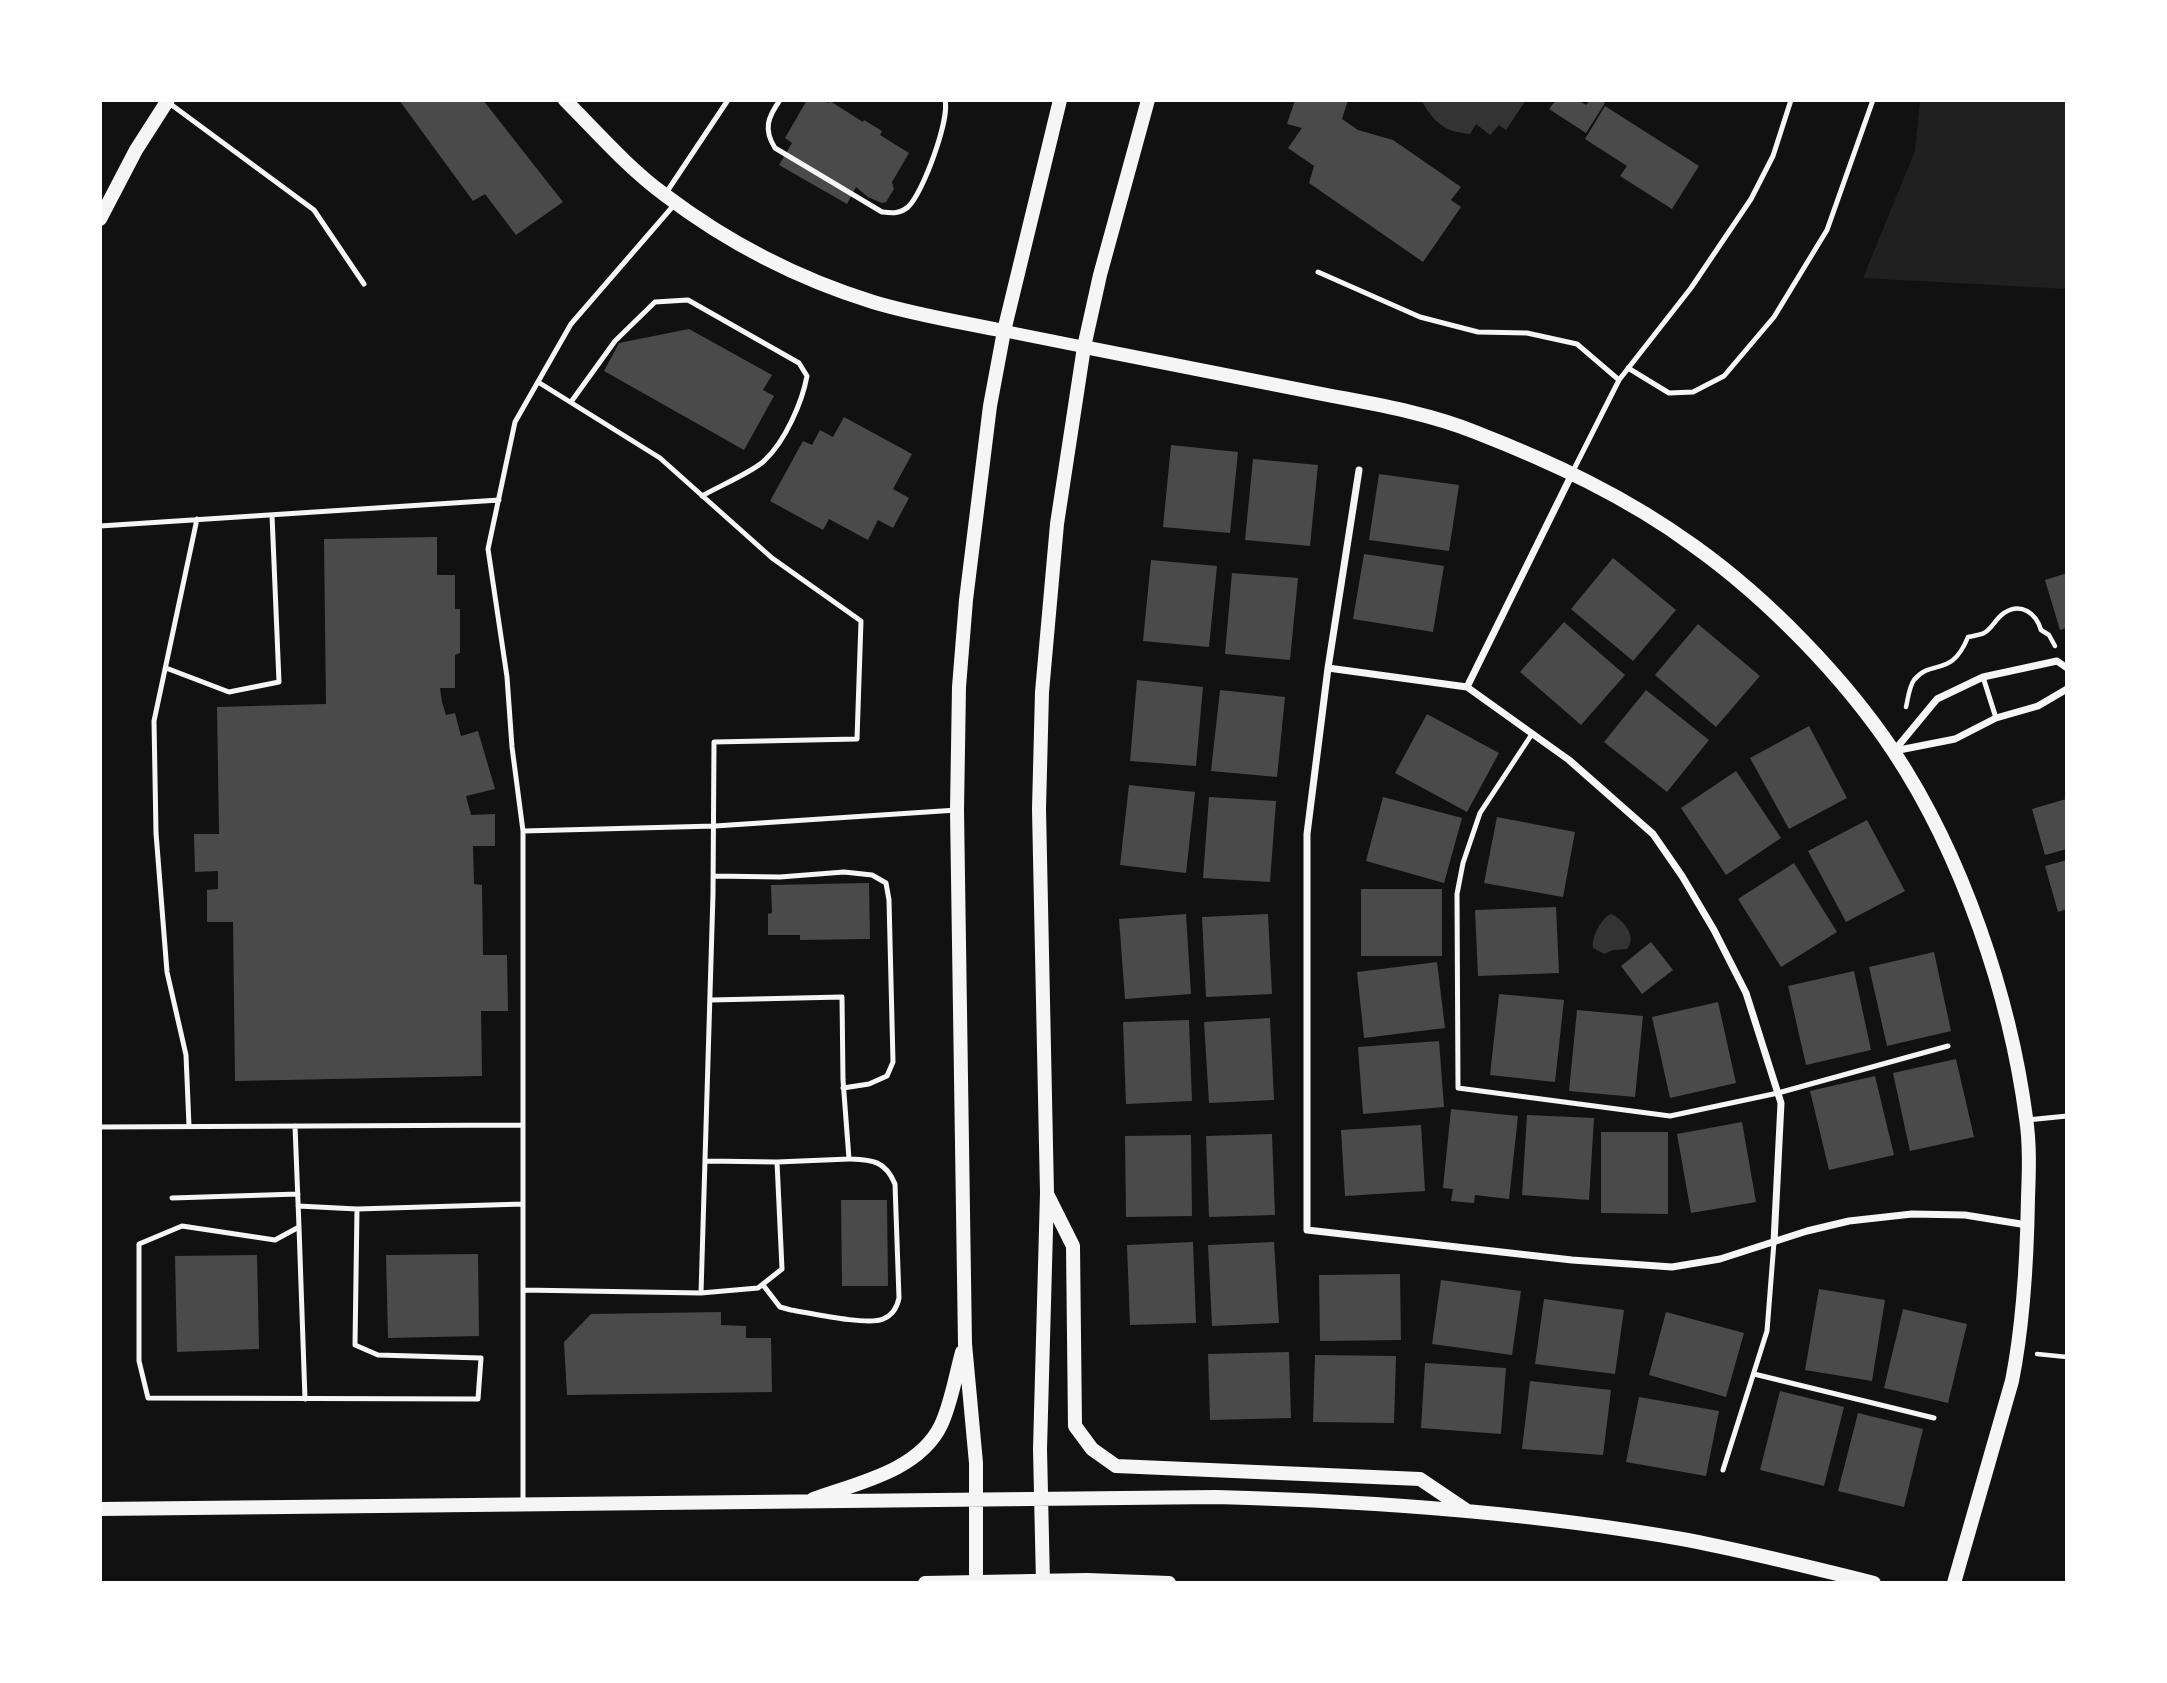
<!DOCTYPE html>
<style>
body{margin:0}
#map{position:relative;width:2167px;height:1683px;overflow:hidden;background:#111;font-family:"Sofia Sans Condensed",sans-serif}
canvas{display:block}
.frame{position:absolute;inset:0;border:102px solid #fff;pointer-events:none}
</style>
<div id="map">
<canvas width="2167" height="1683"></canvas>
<div class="frame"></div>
</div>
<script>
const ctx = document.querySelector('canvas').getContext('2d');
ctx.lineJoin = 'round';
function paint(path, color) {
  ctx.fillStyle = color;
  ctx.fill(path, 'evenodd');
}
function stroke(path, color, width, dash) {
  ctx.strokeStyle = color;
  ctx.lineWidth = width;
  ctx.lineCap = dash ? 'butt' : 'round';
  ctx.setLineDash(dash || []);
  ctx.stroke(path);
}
const green = new Path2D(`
 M 1920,100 L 2067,100 L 2067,289 L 1863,278 L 1915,151 Z`);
const water = new Path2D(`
 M 1421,100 L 1526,100 L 1506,130 L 1499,125 L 1490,135 L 1476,124 L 1470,134 C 1444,132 1434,122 1421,100 Z
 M 1611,914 C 1623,919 1638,937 1627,949 L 1613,950 L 1604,954 L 1593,948 C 1591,938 1601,918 1611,914 Z`);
const building = new Path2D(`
 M 399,100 L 483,100 L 563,202 L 516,235 L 485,194 L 473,201 Z
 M 807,100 L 822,100 L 828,103 L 830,101 L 863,122 L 864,120 L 882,131 L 880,135 L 909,153 L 892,182 L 894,189 L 886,202 L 882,203 L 868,197 L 856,187 L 847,204 L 779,165 L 792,143 L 785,138 Z
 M 1295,100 L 1348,100 L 1342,119 L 1358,130 L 1393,140 L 1461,187 L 1451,200 L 1461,207 L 1423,262 L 1309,183 L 1314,166 L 1288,148 L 1302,128 L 1287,124 Z
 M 1556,100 L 1577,100 L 1586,105 L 1590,100 L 1601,100 L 1605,103 L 1586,133 L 1549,109 Z
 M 1605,106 L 1699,166 L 1672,209 L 1620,176 L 1627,166 L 1585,139 Z
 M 689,329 L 772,375 L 763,390 L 774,396 L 744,450 L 604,371 L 619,343 Z
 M 844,417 L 912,454 L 893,489 L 909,498 L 893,528 L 878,520 L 868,540 L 829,519 L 823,530 L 770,501 L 803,441 L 812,445 L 820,430 L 833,437 Z
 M 1171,445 L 1238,452 L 1230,533 L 1163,527 Z
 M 1253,459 L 1318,465 L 1310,546 L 1245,540 Z
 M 1379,474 L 1459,485 L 1449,551 L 1369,540 Z
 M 437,537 L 437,575 L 455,575 L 455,609 L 460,609 L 460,653 L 455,655 L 455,688 L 440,688 L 442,702 L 446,715 L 455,713 L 461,736 L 478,731 L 495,789 L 466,796 L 471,815 L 495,814 L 495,846 L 473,846 L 474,884 L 482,885 L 483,955 L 507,955 L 508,1011 L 481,1011 L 482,1076 L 235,1081 L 233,922 L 207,922 L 207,890 L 218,889 L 218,871 L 195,872 L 194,834 L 219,834 L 217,707 L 326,704 L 324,539 Z
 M 1364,554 L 1444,566 L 1433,632 L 1353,619 Z
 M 1613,558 L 1676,610 L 1633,661 L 1571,609 Z
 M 1151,560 L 1217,566 L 1209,647 L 1143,641 Z
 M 1232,573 L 1298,578 L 1290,660 L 1225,654 Z
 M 2067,573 L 2067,628 L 2060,630 L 2045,580 Z
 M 1564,622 L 1625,675 L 1581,725 L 1520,672 Z
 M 1698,624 L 1760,676 L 1716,727 L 1655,675 Z
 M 1137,680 L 1203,687 L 1196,766 L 1130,761 Z
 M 1220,690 L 1285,697 L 1277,777 L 1211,771 Z
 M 1646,690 L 1709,740 L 1667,792 L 1604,742 Z
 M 1427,714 L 1499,753 L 1467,812 L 1395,773 Z
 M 1809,726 L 1847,798 L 1789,829 L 1750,758 Z
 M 1736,771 L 1781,838 L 1726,875 L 1681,808 Z
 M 1129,785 L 1195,792 L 1186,873 L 1120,865 Z
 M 1209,797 L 1276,801 L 1270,882 L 1203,878 Z
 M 1383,797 L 1462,818 L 1444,883 L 1366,861 Z
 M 2066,799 L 2067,849 L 2045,855 L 2032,809 Z
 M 1497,817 L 1575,832 L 1563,897 L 1484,883 Z
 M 1867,820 L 1905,891 L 1846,922 L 1808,851 Z
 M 2067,860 L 2067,909 L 2058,912 L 2045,866 Z
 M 1794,863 L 1837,932 L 1781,967 L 1738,899 Z
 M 869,883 L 870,939 L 800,940 L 800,935 L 768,935 L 768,914 L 772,913 L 771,885 Z
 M 1361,889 L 1442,889 L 1442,956 L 1361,956 Z
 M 1556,907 L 1559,973 L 1478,976 L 1475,910 Z
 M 1186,914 L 1191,994 L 1125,999 L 1119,919 Z
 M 1268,914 L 1272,994 L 1206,997 L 1202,917 Z
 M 1651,942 L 1673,970 L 1642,994 L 1621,966 Z
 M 1934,952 L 1951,1031 L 1887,1046 L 1869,967 Z
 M 1437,962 L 1445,1028 L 1364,1038 L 1357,972 Z
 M 1854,971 L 1871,1050 L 1806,1065 L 1788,986 Z
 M 1499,994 L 1564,1000 L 1555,1082 L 1490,1075 Z
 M 1718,1002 L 1736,1083 L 1670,1098 L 1652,1017 Z
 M 1577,1010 L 1643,1016 L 1635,1097 L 1569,1091 Z
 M 1270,1018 L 1274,1100 L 1209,1103 L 1204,1022 Z
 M 1189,1020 L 1192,1101 L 1126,1104 L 1123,1022 Z
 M 1439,1041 L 1444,1107 L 1363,1114 L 1358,1047 Z
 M 1956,1059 L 1974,1137 L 1910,1151 L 1893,1073 Z
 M 1875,1076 L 1894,1155 L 1829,1170 L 1810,1091 Z
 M 1451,1109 L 1518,1116 L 1509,1199 L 1475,1195 L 1474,1203 L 1451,1201 L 1453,1189 L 1443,1188 Z
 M 1527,1115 L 1594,1118 L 1589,1200 L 1522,1195 Z
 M 1742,1122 L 1756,1202 L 1691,1213 L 1677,1134 Z
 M 1421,1125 L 1425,1191 L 1345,1196 L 1341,1130 Z
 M 1601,1132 L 1668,1132 L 1668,1214 L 1601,1213 Z
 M 1272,1134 L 1275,1215 L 1209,1217 L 1206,1136 Z
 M 1191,1135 L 1192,1216 L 1126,1217 L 1125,1136 Z
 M 841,1200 L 887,1200 L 888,1286 L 842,1286 Z
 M 1193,1242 L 1196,1323 L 1130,1325 L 1127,1245 Z
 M 1274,1242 L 1279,1323 L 1212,1326 L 1208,1245 Z
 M 478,1254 L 479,1336 L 388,1338 L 386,1255 Z
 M 257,1255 L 259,1349 L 177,1352 L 175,1256 Z
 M 1400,1274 L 1401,1340 L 1320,1341 L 1319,1275 Z
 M 1441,1280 L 1521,1291 L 1512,1355 L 1432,1344 Z
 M 1819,1289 L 1885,1300 L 1872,1381 L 1805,1370 Z
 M 1544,1299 L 1624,1310 L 1615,1374 L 1535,1364 Z
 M 1903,1309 L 1967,1324 L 1948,1403 L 1884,1388 Z
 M 721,1312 L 721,1325 L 746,1326 L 746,1338 L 771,1338 L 772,1392 L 567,1395 L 564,1342 L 591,1314 Z
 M 1666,1312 L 1744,1333 L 1726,1397 L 1649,1375 Z
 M 1289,1352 L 1291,1418 L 1210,1420 L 1208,1354 Z
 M 1315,1355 L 1396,1356 L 1394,1423 L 1313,1422 Z
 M 1425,1363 L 1506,1368 L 1501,1434 L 1421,1428 Z
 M 1530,1381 L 1611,1390 L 1603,1455 L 1522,1449 Z
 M 1780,1391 L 1844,1407 L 1824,1486 L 1760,1470 Z
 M 1639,1397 L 1719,1411 L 1706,1476 L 1626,1462 Z
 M 1858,1413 L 1923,1429 L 1904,1507 L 1838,1491 Z`);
const path = new Path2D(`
 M 1906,707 C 1908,699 1909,687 1914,680 C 1932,658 1951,679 1968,637 C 1973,636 1980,635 1984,633 C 1992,629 1996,618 2004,613 C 2021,602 2036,613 2041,630 L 2049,635 L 2055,646
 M 2037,1354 L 2067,1357`);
const service = new Path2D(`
 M 780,100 C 768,117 763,129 775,148 L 882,212 C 892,213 900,214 908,207 C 923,193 950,119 945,100
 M 169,103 L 314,210 L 364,284
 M 666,193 L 728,100
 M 1318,272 L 1420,317 L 1478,332 L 1527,333 L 1577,344 L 1619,380
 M 1628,368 L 1669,393 L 1693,392 L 1724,376 L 1774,317 L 1827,230 L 1873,100
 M 538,382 L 660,458 L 772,558 L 861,621 L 857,739 L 714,742 L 713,894 L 701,1293
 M 571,402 L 615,341 L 655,302 L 688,300 L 799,363 L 807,376 C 802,403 785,441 765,460 C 755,471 717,487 702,496
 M 1572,473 L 1619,380 L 1691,288 L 1751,199 L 1773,156 L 1791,100
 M 100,526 L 499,500
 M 166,668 L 229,692 L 279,682 L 272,515
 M 1983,677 L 1996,718
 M 1532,734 L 1480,813 L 1463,863 L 1457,894 L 1458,1088 L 1670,1116 L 1778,1093 L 1948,1046
 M 523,831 L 512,747 L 507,677 L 488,549 L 515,422 L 571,324 L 674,205
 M 714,876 L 780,877 L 844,872 L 872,875 L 886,883 L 889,900 L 893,1062 L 887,1076 L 869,1084 L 843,1088
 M 2027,1120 L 2067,1116
 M 189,1126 L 186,1055 L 167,972 L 156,833 L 154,721 L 197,519
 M 295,1126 L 299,1227 L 275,1240 L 182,1226 L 139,1244 L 139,1361 L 148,1398 L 478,1399 L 481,1358 L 378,1355 L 355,1345 L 357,1209
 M 100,1127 L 523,1125
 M 706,1161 L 777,1162
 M 172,1198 L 298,1194
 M 298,1206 L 357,1209 L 523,1204
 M 299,1227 L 305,1399
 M 763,1285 L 780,1307 L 791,1310 C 810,1313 868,1326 883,1319 C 893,1315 897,1308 899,1298 L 895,1184 C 885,1160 872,1160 849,1159
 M 523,1290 L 701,1293 L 758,1288 L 782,1269 L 777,1162 L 849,1159 L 843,1080 L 842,997 L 711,1000
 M 1754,1374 L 1934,1418
 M 1723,1470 L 1767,1331 L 1774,1242
 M 523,1503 L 523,831 L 715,826 L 957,810`);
const minor = new Path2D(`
 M 1328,668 L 1359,470
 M 1467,687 L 1572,474
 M 1894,751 L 1937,699 L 1983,677 L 2057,661 L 2067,668
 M 1894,751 L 1955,739 L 1996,718 L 2038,706 L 2067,689
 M 1774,1242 L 1781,1103 L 1746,993 L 1714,930 L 1682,876 L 1653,834 L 1569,760 L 1467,687 L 1328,668 L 1307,834 L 1307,1230 L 1572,1260 L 1672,1267 L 1720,1259 L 1807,1231 L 1849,1221 L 1912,1214 L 1965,1215 L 2027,1225`);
const tertiary = new Path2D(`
 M 1004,331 L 1084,347`);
const secondary = new Path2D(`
 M 565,100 C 597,132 628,168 665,195 C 727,242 799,279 873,302 C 916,315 960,322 1004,331
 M 100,219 L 136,150 L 168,100
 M 1084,347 C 1160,362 1236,377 1312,392 C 1366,403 1423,411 1475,432 C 1552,462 1627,497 1694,546 C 1767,598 1844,677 1894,752 C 1962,855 2010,996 2026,1118 C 2030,1144 2029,1172 2028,1198 C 2027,1259 2024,1321 2012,1381 L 1954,1583
 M 1047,1194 L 1073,1246 L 1075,1426 L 1092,1449 L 1116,1466 L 1420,1479 L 1466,1510
 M 813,1499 C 857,1483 919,1471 941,1425 C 951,1404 956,1374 962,1352
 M 100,1509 L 1216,1497 C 1372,1501 1528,1512 1682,1539 C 1746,1551 1810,1567 1874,1583
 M 925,1583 L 1087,1580 L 1169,1583
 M 976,1583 L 976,1463 L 965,1344 L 957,810 L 959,687 L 966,600 L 990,406 L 1004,331 L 1060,100
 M 1043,1583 L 1040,1449 L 1047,1193 L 1039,809 L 1042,692 L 1057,524 L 1084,347 L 1100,275 L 1148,100`);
paint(green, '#202020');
paint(water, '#333');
paint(building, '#4a4a4a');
stroke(path, '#f5f5f5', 4.5);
stroke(service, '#f5f5f5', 5);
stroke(minor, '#f5f5f5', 7);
stroke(tertiary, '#f5f5f5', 12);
stroke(secondary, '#f5f5f5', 14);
</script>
